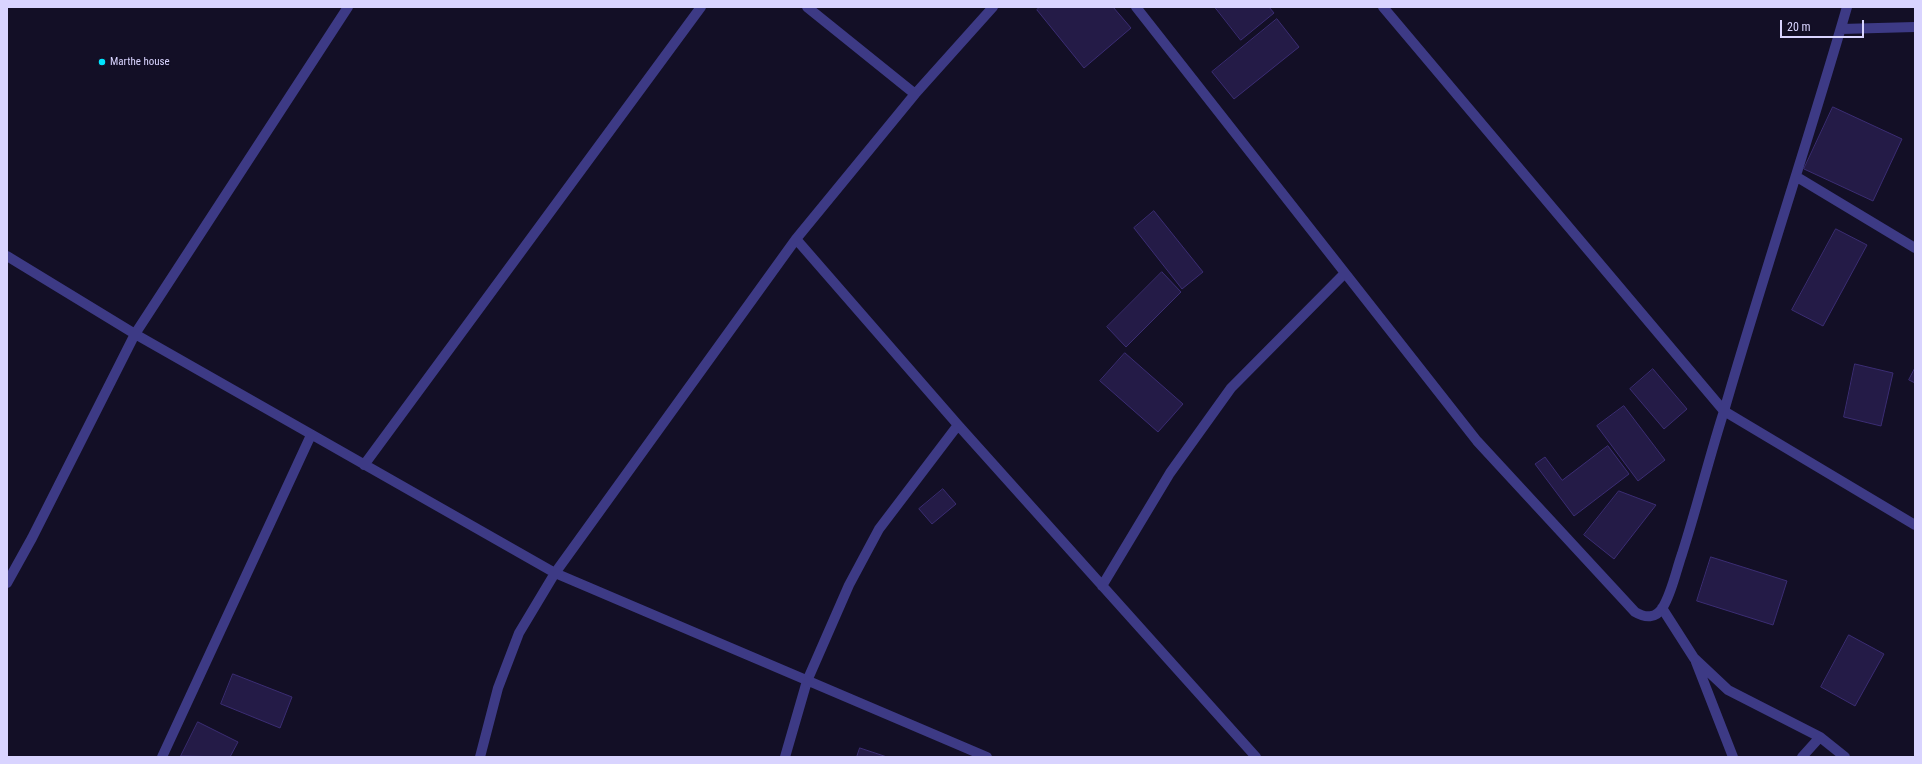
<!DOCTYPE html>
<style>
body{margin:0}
#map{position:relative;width:1922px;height:764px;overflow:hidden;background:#130f26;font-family:"Roboto Condensed",sans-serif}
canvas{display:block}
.frame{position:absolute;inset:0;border:8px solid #d9d4ff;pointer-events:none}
.scale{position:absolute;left:1780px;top:20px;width:84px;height:18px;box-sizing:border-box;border:2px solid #d9d4ff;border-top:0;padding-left:5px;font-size:12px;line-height:14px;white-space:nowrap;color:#d9d4ff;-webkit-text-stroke:3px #130f26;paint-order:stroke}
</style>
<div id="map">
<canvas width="1922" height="764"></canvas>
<div class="frame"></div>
<div class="scale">20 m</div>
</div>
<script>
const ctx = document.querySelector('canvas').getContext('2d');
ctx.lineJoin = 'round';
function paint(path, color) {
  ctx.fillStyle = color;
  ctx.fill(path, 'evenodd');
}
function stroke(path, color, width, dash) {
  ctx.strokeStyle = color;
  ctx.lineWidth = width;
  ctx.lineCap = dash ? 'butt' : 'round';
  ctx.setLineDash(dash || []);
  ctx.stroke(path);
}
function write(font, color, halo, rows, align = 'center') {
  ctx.font = font + ' "Roboto Condensed",sans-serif';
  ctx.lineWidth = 3;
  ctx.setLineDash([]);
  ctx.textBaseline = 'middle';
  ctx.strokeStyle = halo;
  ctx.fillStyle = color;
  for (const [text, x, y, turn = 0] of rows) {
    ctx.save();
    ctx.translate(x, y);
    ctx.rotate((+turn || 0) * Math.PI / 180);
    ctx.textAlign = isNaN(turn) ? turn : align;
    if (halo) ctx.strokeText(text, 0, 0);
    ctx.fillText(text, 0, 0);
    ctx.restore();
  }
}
const building = new Path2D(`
 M 1040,7 L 1113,7 L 1131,28 L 1084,68 L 1037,10 Z
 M 1215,7 L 1269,7 L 1274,13 L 1241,40 Z
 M 1277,19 L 1299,47 L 1234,99 L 1212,72 Z
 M 1833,107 L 1902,139 L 1873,201 L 1804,169 Z
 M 1154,211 L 1203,272 L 1182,289 L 1134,228 Z
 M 1836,229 L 1867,245 L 1823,326 L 1792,310 Z
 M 1162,272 L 1181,292 L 1126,347 L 1107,327 Z
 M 1125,353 L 1183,404 L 1158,432 L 1100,381 Z
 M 1855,364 L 1893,373 L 1881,426 L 1844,417 Z
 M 1915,368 L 1915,383 L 1909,380 Z
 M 1653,369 L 1687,409 L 1664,429 L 1630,389 Z
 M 1624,406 L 1665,460 L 1638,481 L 1597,426 Z
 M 1608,446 L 1629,474 L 1574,516 L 1535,464 L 1545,457 L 1562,480 Z
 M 943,489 L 956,504 L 932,524 L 919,509 Z
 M 1619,491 L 1656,505 L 1614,559 L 1584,535 Z
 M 1711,557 L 1787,581 L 1773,625 L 1697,601 Z
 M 1849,635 L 1884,654 L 1855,706 L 1821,687 Z
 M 233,674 L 292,697 L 280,728 L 221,704 Z
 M 198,722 L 238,742 L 230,757 L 181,756 Z
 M 860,748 L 887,757 L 857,757 Z`);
const street = new Path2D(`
 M 807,7 L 915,94
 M 1136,7 L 1477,441 L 1635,612 C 1645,618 1656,619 1663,607 C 1672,592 1676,571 1682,554 C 1697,507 1709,458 1724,411 C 1763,276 1808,142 1847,7
 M 1383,7 L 1724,411 L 1915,525
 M 1841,29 L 1915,27
 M 1797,177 L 1915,248
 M 796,239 L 958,425 L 1256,757
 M 7,256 L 135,334 L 555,573 L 987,757
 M 364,465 L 701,7
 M 7,583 L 32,538 L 135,334 L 348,7
 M 1102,586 L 1170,473 L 1231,388 L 1345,273
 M 1662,608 L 1694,658 L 1728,690 L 1820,737 L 1845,757
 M 1696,662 L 1733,757
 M 162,757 L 311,435
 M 480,757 L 498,688 L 519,633 L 555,573 L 796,239 L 915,94 L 993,7
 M 785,757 L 807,681 L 849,585 L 879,529 L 958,425
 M 1802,757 L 1820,737`);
const markers = [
 [102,62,4,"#00e5ff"]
];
const poiNames = [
 ["Marthe house",110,62]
];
paint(building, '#241b47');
stroke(building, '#3b2d73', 1);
stroke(street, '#3d3a85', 10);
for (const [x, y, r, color] of markers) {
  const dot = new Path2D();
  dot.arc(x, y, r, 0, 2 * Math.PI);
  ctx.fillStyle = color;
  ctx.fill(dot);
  stroke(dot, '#130f26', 1.5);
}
write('11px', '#d9d4ff', '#130f26', poiNames, 'left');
</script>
